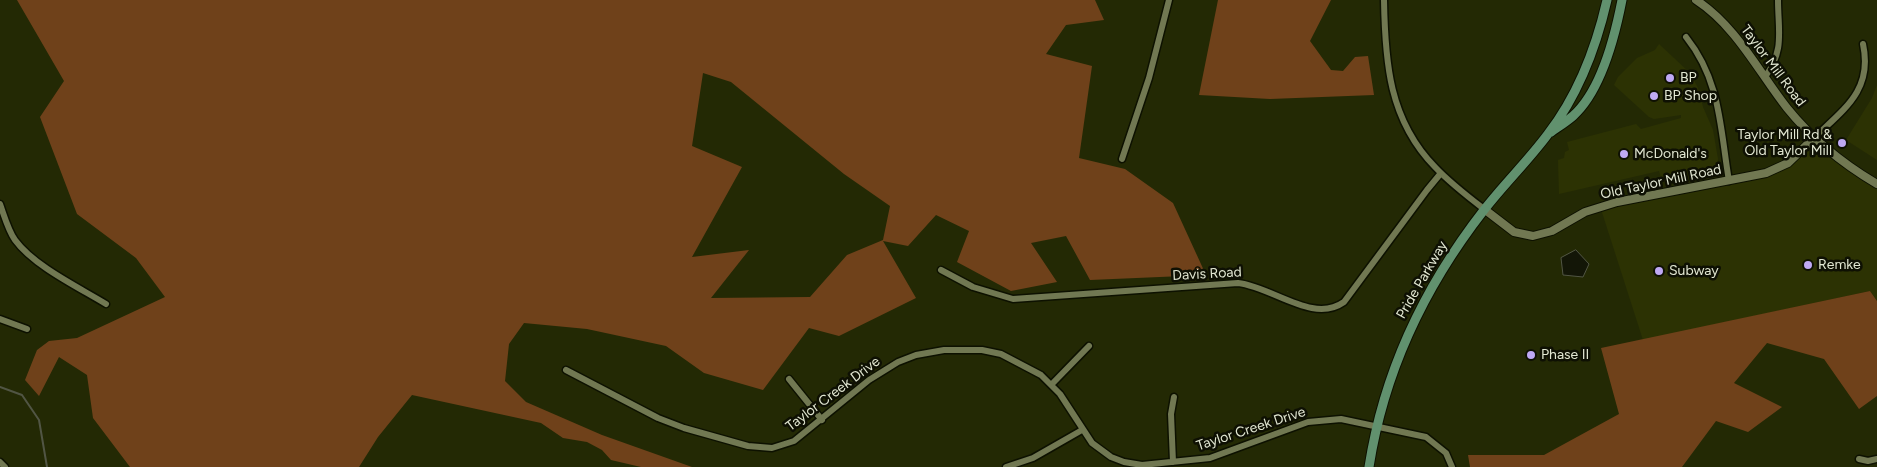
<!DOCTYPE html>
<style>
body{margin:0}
canvas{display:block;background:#232904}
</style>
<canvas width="1877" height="467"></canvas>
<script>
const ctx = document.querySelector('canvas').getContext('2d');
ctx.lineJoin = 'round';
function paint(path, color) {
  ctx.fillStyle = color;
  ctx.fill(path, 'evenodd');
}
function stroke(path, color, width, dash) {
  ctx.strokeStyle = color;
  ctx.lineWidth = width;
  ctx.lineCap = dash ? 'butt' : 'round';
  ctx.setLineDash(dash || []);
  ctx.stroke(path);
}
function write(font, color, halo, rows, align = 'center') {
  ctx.font = font + ' Figtree,sans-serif';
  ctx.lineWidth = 5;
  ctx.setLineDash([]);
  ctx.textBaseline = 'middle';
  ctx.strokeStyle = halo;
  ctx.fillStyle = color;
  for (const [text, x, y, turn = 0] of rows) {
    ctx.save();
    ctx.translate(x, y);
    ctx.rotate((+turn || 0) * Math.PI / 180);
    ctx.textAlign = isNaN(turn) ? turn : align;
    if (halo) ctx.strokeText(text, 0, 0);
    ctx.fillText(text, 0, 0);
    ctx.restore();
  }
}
const built = new Path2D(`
 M 1659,44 L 1690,73 L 1698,88 L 1703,107 L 1713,130 L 1718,159 L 1716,174 L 1674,183 L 1666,176 L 1661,178 L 1659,171 L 1559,194 L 1558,160 L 1564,158 L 1565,152 L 1569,150 L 1567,142 L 1636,124 L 1641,129 L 1681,118 L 1681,115 L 1654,119 L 1649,117 L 1614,85 L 1618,77 L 1637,58 L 1655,50 Z
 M 1877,85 L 1877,160 L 1846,140 L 1872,98 Z
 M 1815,137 L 1877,184 L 1877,301 L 1870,291 L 1643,340 L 1600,206 L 1777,169 Z`);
const forest = new Path2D(`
 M 17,0 L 1095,0 L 1104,20 L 1066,25 L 1046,54 L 1092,66 L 1079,158 L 1125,169 L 1173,203 L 1206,275 L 1090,280 L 1066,236 L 1031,243 L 1057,282 L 1011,291 L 957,262 L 969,231 L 936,215 L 908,246 L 883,241 L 916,298 L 839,336 L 809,328 L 763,390 L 704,373 L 666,346 L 587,329 L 524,323 L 509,344 L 505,381 L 526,402 L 602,435 L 692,467 L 641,467 L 611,460 L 602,450 L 587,442 L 563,438 L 541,423 L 412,395 L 378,437 L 359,467 L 130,467 L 93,418 L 87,375 L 59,357 L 39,396 L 25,380 L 37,350 L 49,341 L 77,338 L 165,297 L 136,258 L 77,214 L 40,117 L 64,81 ZM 703,73 L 731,82 L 844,174 L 890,206 L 883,240 L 847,255 L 810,297 L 711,298 L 749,250 L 692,257 L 742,167 L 692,146 Z
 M 1218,0 L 1331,0 L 1310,41 L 1331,70 L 1343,71 L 1355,57 L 1368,56 L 1374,95 L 1270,99 L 1199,95 Z
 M 1870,291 L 1877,301 L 1877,396 L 1859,409 L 1824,359 L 1767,343 L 1734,383 L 1782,407 L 1748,432 L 1716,421 L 1682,467 L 1470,467 L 1468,455 L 1544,455 L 1619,414 L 1601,348 Z`);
const water = new Path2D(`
 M 1576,250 L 1589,264 L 1583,277 L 1563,275 L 1561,258 Z`);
const stream = new Path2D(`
 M 0,387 L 22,395 L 39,420 L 47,467`);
const minor = new Path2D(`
 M 1384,0 C 1385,62 1389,120 1435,167 C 1450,183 1467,196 1484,209
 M 1686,37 C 1721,81 1720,128 1729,181
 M 1765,77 C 1785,50 1778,31 1778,0
 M 1815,137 C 1844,109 1873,90 1863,44
 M 1122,159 L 1149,78 L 1169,0
 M 0,204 C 4,215 8,230 15,240 C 34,266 78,287 106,304
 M 941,270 L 973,287 L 1013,299 L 1238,283 C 1273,287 1313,324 1344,302 L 1427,190 L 1441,173
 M 0,319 L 27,329
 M 566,370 L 658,418 L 684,428 L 748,446 L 772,448 L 794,441 L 869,380 L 898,362 L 916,355 L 944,350 L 982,350 L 1001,354 L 1041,375 L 1060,394 L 1092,443 L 1111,457 L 1124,462 L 1142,465 L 1210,458 L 1308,422 L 1341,419 L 1426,437 L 1446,453 L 1452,467
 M 789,379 L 822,420
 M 1052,384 L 1089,346
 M 1859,459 L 1868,461 L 1877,459
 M 0,462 L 5,467
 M 1173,462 L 1171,414 L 1174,397
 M 1006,467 L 1033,458 L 1082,430`);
const tertiary = new Path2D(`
 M 1696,0 C 1736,26 1758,71 1787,108 C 1812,139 1843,164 1877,184
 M 1484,209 L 1514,232 L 1533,236 L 1552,231 L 1585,212 L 1617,202 L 1766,173 L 1788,163 L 1815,137`);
const secondary = new Path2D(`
 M 1551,132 C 1558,127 1566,122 1573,116 C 1601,91 1615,36 1622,0
 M 1369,467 C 1384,371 1424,287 1484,210 C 1504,184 1528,161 1548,134 C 1578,95 1596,48 1607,0`);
const markers = [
 [1670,78,5,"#bfa9f4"],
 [1654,96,5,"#bfa9f4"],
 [1842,143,5,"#bfa9f4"],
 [1624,154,5,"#bfa9f4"],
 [1808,265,5,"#bfa9f4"],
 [1659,271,5,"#bfa9f4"],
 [1531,355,5,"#bfa9f4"]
];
const streetNames = [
 ["Taylor Mill Road",1773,66,53],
 ["Old Taylor Mill Road",1661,182,-12],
 ["Davis Road",1207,274,-3],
 ["Pride Parkway",1422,280,-60],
 ["Taylor Creek Drive",833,394,-37],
 ["Taylor Creek Drive",1251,429,-18]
];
const poiNames = [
 ["BP",1680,78],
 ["BP Shop",1664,96],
 ["Taylor Mill Rd &",1832,135,"right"],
 ["Old Taylor Mill",1832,151,"right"],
 ["McDonald's",1634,154],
 ["Remke",1818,265],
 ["Subway",1669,271],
 ["Phase II",1541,355]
];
paint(built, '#2c3203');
paint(forest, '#6f411a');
paint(water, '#131607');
stroke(water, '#515544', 1);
stroke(stream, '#515544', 2);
stroke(minor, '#0d1100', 9);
stroke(tertiary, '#0d1100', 10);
stroke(secondary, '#0d1100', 11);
stroke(minor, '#717852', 6);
stroke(tertiary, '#717852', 8);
stroke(secondary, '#61916e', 9);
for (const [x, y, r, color] of markers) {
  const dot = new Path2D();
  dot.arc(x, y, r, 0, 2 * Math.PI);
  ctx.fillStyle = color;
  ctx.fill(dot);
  stroke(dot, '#0e1003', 2);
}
write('14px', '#e2e7d2', '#0e1003', streetNames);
write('14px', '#e2e7d2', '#0e1003', poiNames, 'left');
</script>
